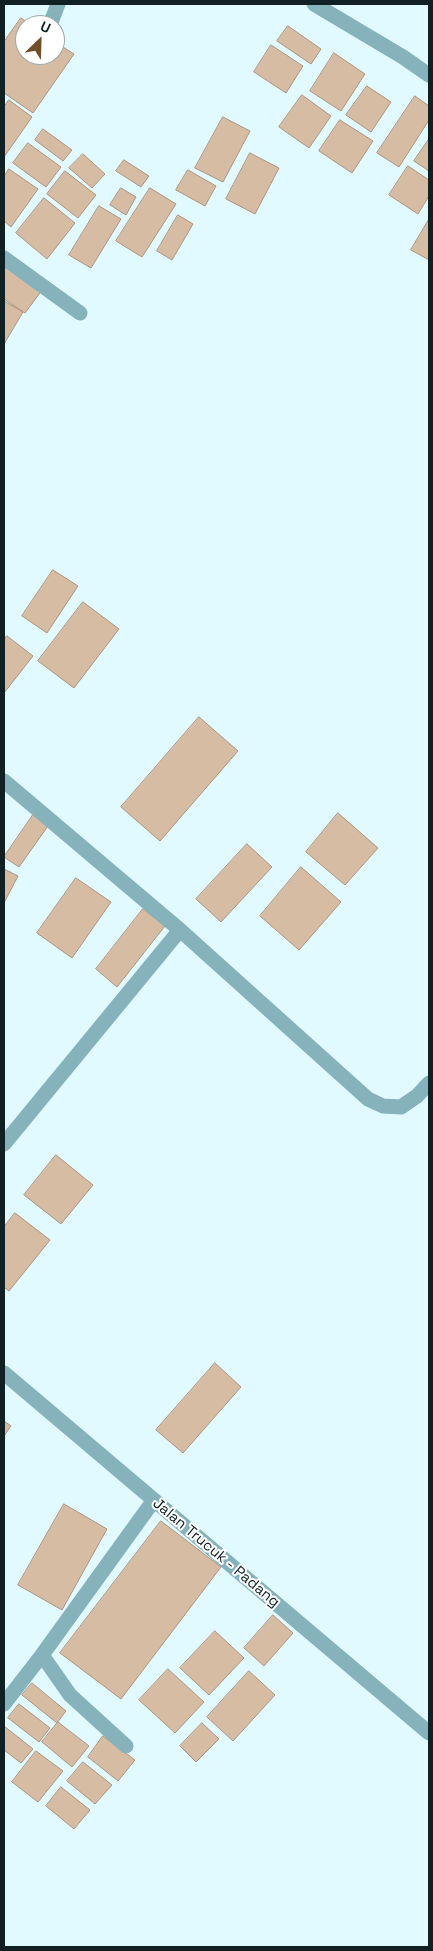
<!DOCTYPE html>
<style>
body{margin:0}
#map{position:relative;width:433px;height:1951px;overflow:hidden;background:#e1faff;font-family:"Space Grotesk",sans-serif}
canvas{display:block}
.frame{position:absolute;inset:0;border:5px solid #102023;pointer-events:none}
.north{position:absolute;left:15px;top:15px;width:50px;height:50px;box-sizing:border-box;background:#fff;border:1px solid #9fa6a7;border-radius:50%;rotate:24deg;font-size:14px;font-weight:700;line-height:20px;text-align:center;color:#102023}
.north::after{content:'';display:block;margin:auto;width:18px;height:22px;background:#714d28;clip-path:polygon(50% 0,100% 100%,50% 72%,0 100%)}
</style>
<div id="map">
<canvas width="433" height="1951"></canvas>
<div class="frame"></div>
<div class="north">U</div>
</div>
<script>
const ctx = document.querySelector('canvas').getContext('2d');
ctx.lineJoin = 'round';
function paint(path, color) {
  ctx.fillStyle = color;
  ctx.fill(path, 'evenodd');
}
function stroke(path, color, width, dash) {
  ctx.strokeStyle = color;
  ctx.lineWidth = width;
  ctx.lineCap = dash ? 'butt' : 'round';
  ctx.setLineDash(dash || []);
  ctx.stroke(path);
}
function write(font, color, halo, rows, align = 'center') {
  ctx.font = font + ' "Space Grotesk",sans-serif';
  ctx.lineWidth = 4;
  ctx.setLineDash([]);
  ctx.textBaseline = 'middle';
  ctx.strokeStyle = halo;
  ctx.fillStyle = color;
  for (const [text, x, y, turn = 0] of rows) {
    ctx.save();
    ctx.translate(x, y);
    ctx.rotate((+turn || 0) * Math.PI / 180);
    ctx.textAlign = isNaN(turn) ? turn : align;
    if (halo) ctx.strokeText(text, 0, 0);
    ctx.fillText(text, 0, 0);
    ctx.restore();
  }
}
const building = new Path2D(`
 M 21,18 L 31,25 L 25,25 L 25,55 L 55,55 L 55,42 L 74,54 L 33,113 L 4,93 L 4,42 Z
 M 288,26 L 321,49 L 311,64 L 277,41 Z
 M 271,45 L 303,66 L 286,93 L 254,72 Z
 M 334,53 L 365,74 L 341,111 L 310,91 Z
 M 367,86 L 391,102 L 371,132 L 346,115 Z
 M 302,95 L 331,116 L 309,148 L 279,127 Z
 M 415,96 L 429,106 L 429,120 L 399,167 L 377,153 Z
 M 9,100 L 32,117 L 4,157 L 4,107 Z
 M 223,117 L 250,131 L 223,182 L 195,168 Z
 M 340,120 L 373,141 L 352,173 L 319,151 Z
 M 43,129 L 72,150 L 63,161 L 35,140 Z
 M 429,139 L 429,171 L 414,161 Z
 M 28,143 L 61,167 L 46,187 L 13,163 Z
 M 250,153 L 279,168 L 255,214 L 226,199 Z
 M 83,154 L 105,174 L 92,188 L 69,168 Z
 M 124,160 L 149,176 L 141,187 L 116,171 Z
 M 408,166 L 429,180 L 429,196 L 418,214 L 389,195 Z
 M 9,169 L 38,189 L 11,227 L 4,221 L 4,177 Z
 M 188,170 L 216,186 L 205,206 L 176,190 Z
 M 65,171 L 96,195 L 78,218 L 47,194 Z
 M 121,188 L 136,197 L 126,215 L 110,205 Z
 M 150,188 L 176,204 L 142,257 L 116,241 Z
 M 44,198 L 75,223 L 47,259 L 16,233 Z
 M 99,206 L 121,219 L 91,268 L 69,255 Z
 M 178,215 L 193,224 L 172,260 L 157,251 Z
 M 429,219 L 429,260 L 411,250 Z
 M 4,262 L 43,289 L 25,313 L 4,299 Z
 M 4,301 L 23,312 L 4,344 Z
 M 53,570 L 78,586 L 47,633 L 22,616 Z
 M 83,602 L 119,629 L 74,688 L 38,661 Z
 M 7,636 L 33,656 L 4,693 L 4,640 Z
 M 199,717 L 238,751 L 160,841 L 121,807 Z
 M 338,813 L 378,848 L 345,885 L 306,852 Z
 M 33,815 L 48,826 L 19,867 L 4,857 Z
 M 247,844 L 272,867 L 221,922 L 196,899 Z
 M 301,867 L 341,902 L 299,950 L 260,916 Z
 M 4,869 L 18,876 L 4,903 Z
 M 76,878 L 111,902 L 72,958 L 37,933 Z
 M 143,909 L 165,926 L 117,987 L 96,969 Z
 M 56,1155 L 93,1185 L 61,1224 L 24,1195 Z
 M 15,1213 L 50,1240 L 9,1291 L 4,1287 L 4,1227 Z
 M 215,1363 L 241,1387 L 183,1453 L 156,1430 Z
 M 4,1421 L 11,1426 L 4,1436 Z
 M 64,1504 L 107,1529 L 62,1610 L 18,1585 Z
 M 161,1521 L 221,1567 L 121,1699 L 60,1653 Z
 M 273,1615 L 293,1633 L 264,1666 L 244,1648 Z
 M 215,1631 L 244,1658 L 209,1695 L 180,1668 Z
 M 168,1669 L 204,1702 L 175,1733 L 139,1700 Z
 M 249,1671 L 275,1695 L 233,1741 L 207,1717 Z
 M 32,1683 L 66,1711 L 57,1723 L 22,1695 Z
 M 19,1704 L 50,1728 L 39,1742 L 8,1718 Z
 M 58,1722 L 89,1746 L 72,1767 L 42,1742 Z
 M 202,1723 L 219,1739 L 196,1762 L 180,1746 Z
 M 4,1726 L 33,1749 L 21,1763 L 4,1750 Z
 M 103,1736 L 135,1760 L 118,1781 L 88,1757 Z
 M 36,1751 L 63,1771 L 38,1802 L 12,1782 Z
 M 83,1762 L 112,1785 L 95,1804 L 67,1781 Z
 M 61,1787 L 90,1810 L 74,1829 L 46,1806 Z`);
const minor = new Path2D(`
 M 314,4 L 403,57 L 429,75
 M 50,25 L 58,4
 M 4,258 L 80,313
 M 4,781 L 180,930 L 368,1099 L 383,1106 L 401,1107 L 417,1096 L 429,1083
 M 4,1144 L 180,930
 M 4,1373 L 429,1733
 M 4,1704 L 42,1655
 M 126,1746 L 70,1695 L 42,1655 L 154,1500`);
const streetNames = [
 ["Jalan Trucuk - Padang",216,1553,40]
];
paint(building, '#d7bca4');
stroke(building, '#ad937c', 1);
stroke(minor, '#86b2bb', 15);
write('15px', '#102023', '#fff', streetNames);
</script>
